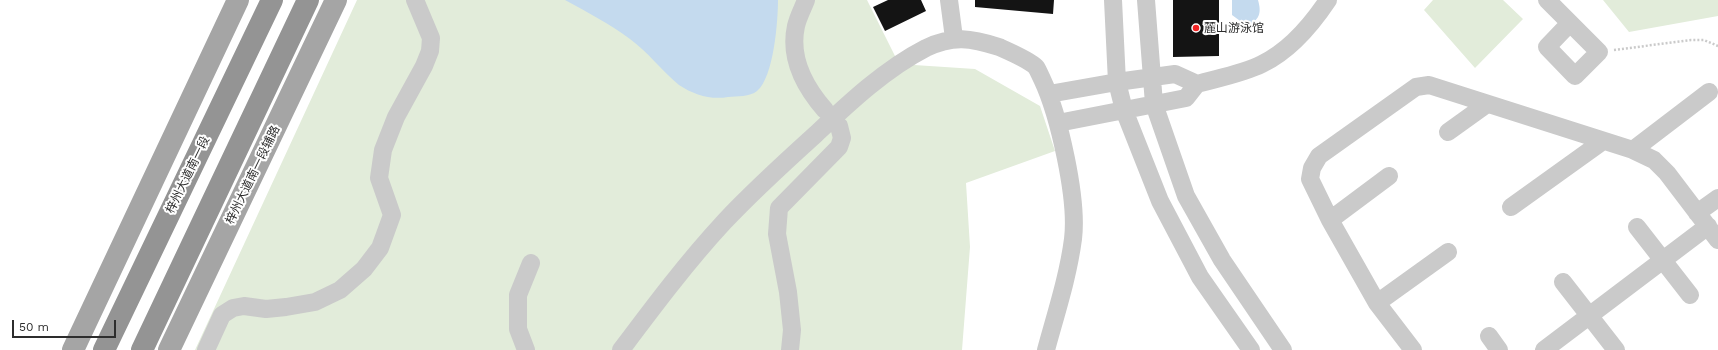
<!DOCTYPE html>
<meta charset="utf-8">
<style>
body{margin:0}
#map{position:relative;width:1718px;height:350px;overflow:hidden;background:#fff;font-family:"Work Sans",sans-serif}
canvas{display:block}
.scale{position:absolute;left:12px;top:320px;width:104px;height:18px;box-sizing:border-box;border:2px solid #2d2d2d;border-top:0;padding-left:5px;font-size:12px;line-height:14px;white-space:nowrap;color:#2d2d2d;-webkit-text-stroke:3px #fff;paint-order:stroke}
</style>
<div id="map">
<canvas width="1718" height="350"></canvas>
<div class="scale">50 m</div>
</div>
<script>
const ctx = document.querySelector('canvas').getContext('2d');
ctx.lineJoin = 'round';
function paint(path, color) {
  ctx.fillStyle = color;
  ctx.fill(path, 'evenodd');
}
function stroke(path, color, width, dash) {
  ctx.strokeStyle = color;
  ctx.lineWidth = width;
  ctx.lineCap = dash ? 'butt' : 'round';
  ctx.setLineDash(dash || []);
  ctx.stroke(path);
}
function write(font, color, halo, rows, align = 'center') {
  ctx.font = font + ' "Work Sans","Noto Sans SC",sans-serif';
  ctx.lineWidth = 4;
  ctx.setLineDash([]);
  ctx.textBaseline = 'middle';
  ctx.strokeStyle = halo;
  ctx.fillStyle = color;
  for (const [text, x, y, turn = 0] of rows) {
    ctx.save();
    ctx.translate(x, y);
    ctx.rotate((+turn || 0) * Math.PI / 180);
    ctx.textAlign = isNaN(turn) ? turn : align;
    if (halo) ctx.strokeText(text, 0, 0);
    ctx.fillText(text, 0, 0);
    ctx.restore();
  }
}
const green = new Path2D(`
 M 357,0 L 867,0 L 899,64 L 975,69 L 1040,106 L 1055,151 L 966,183 L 970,247 L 962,350 L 195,350 Z
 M 1433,0 L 1503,0 L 1523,19 L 1475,68 L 1424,10 Z
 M 1603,0 L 1718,0 L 1718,16 L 1629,32 Z`);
const water = new Path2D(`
 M 565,0 L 778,0 C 778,20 774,77 757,91 C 750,97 737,96 728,97 C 711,100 694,95 679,85 C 662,71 648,52 630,39 C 610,24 587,12 565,0 Z
 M 1232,0 L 1258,0 C 1262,14 1259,20 1247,26 L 1232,15 Z`);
const building = new Path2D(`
 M 888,0 L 921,0 L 926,11 L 885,31 L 873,7 Z
 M 975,0 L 1054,0 L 1053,14 L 975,7 Z
 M 1173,0 L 1219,0 L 1219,56 L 1173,57 Z`);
const path = new Path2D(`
 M 1614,50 L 1691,40 L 1704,40 L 1718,46`);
const minor = new Path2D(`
 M 806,0 C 803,8 798,17 796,26 C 789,58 804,86 825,110
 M 949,0 L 954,38
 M 1113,0 L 1117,82 L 1124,110 L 1160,201 L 1200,277 L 1251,350
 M 1146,0 L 1154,104 L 1186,196 L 1222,260 L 1283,350
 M 1547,0 L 1599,52 L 1575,76 L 1547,47 L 1570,23
 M 1197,84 C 1218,78 1242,74 1262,64 C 1289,51 1312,24 1328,0
 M 1049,94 L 1117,82 L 1175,74 L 1197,84 L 1186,98 L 1058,123
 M 1448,132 L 1487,104
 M 1633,150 L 1709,92
 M 1511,207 L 1603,141
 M 1697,213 L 1718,198
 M 1330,220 L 1389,176
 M 1637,227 L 1690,295
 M 1563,282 L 1616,350
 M 1377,303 L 1448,252
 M 1489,336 L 1499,350
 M 206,350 L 222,315 L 233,308 L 244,306 L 266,309 L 286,307 L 315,302 L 340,290 L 364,269 L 380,248 L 392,215 L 379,178 L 383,150 L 396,117 L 424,66 L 430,51 L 431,38 L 415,0
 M 526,350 L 518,329 L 518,295 L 531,263
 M 621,350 C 654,306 687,262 724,222 C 753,191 785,162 816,134 C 849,103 885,69 926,48 C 953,35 971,38 999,47 C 1008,51 1029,60 1036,67 C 1038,70 1040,75 1042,79 C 1059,115 1078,199 1073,239 C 1068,277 1056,313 1046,350
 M 790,350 L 792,330 L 788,292 L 777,234 L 779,208 L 839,147 L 842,138 L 839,126
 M 1413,350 L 1377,303 L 1330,220 L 1310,179 L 1312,168 L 1319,156 L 1416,87 L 1429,85 L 1633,150 L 1654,160 L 1667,173 L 1718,240
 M 1544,350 L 1708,226`);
const major = new Path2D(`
 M 73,350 L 238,0
 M 169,350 L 336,0`);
const highway = new Path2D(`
 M 104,350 L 272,0
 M 142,350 L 308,0`);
const markers = [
 [1196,28,4,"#f12323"]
];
const poiNames = [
 ["麓山游泳馆",1204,28]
];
const streetNames = [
 ["梓州大道南一段",188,175,-64],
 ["梓州大道南一段辅路",253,175,-64]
];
paint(green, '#e2ecda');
paint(water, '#c4daee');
paint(building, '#141414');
stroke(path, '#cacaca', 2.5, [2, 2]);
stroke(minor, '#cacaca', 18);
stroke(major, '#a5a5a5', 22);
stroke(highway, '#949494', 22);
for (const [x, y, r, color] of markers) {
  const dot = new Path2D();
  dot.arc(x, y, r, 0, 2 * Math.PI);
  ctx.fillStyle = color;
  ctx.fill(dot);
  stroke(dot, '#fff', 1.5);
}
write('12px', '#2d2d2d', '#fff', poiNames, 'left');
write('12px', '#2d2d2d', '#fff', streetNames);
</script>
